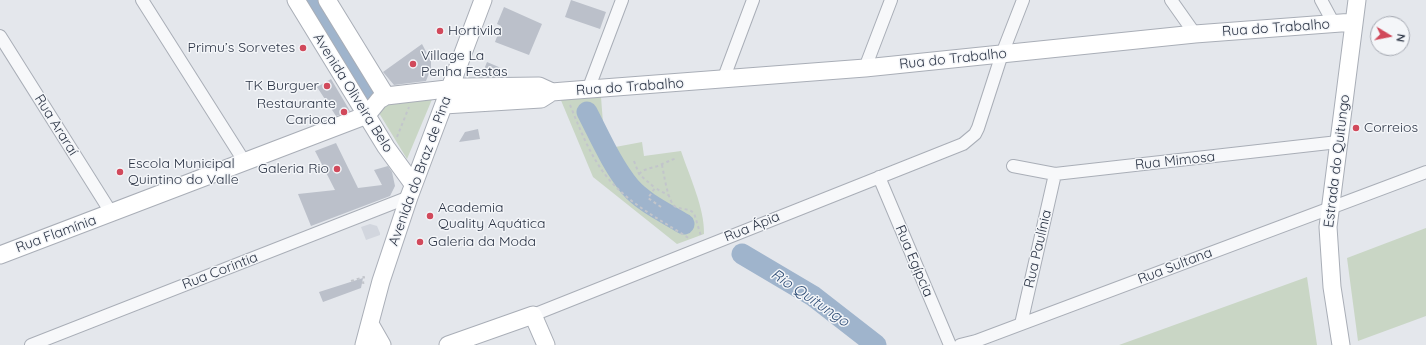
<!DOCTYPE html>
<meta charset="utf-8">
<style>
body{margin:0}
#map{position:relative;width:1426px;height:345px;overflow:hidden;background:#e4e7ec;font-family:Quicksand,sans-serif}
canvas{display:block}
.north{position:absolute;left:1370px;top:16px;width:40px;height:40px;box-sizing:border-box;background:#f4f6f9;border:1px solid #a4a8b1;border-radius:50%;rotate:100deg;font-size:11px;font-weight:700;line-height:16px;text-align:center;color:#2b3445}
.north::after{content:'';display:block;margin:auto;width:14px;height:18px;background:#d1495b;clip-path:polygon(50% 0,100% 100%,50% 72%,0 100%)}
</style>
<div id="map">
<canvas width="1426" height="345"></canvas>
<div class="north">N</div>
</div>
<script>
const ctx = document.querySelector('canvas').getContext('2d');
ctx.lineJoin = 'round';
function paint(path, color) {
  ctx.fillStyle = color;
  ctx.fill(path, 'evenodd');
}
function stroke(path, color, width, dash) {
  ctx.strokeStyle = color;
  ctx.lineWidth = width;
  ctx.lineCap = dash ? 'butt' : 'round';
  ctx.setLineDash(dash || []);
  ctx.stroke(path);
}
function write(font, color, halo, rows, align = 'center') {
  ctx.font = font + ' Quicksand,sans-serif';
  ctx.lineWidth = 3;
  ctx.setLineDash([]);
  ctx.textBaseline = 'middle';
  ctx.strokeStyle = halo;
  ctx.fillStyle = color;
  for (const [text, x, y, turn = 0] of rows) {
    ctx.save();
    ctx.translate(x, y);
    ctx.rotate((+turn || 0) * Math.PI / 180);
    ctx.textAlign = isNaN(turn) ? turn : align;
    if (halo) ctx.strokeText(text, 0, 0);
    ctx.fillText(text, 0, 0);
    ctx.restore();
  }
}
const built = new Path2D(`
 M 370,224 L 377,226 L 380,233 L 380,235 L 366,240 L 361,227 Z`);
const green = new Path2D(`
 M 433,97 L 407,159 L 379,113 L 384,104 Z
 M 601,97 L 604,136 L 610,148 L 642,142 L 644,156 L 681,151 C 689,175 705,209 704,234 L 677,244 L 593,177 L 560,98 Z
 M 1426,228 L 1426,316 L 1358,341 L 1347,258 Z
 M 1307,277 L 1317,345 L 1119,345 Z`);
const river = new Path2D(`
 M 314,0 L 372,92
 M 587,112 C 600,137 612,165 630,187 C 644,203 666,213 684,224
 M 742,254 L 813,296 L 876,345`);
const building = new Path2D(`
 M 571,0 L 606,12 L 600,29 L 565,17 Z
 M 504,7 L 542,24 L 529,55 L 495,42 L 501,26 L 497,24 Z
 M 422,44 L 431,61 L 431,68 L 426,81 L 394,85 L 383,72 Z
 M 487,62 L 501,68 L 497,77 L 481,77 Z
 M 331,79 L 350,111 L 336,116 L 317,87 Z
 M 478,129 L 480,139 L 459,142 L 465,132 Z
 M 336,143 L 358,188 L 382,185 L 374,170 L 388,166 L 392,172 L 395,186 L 390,196 L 311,226 L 298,194 L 335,190 L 315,151 Z
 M 363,278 L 361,288 L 323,302 L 319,292 Z`);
const path = new Path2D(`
 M 570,105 C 582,134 594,166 617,188 C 638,209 666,223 690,239
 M 397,137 L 409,107
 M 634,161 L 639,174 L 655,188
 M 662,165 C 664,174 668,204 676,207 C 683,210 688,208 694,213 L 701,236
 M 639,174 C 646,167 656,168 662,164 C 667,162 671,160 677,158
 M 661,207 L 648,198 L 655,188 L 668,195
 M 351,281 L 364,277 L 363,283 L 366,282`);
const street = new Path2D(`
 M 142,0 L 244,161
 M 1171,0 L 1195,34
 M 1321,0 L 1334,24
 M 0,36 L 112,214
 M 865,68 L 891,0
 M 723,80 L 753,0
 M 588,90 L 622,0
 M 1013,166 L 1055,174 L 1338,142
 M 879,177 L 950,345
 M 533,315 L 963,144 L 975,134 L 978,128 L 1002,54 L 1023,0
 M 1021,324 L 1055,174
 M 31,345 L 409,197
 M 960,345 L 976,341 L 1426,172`);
const secondary = new Path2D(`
 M 296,0 L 386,147 L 413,184
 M 327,0 L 386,96
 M 444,105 L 541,99 L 552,92
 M 0,255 L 367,115 L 379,100 L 386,96 L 464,87 L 539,86 L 552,92 L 564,91 L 865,68 L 1195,34 L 1354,22
 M 370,324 L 382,345
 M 364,345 L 381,281 L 409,197 L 483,0
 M 448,345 L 533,315 L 546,345
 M 1341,345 L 1332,287 L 1328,227 L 1357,0`);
const markers = [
 [440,31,4,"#d1495b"],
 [303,48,4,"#d1495b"],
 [413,64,4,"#d1495b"],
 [327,86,4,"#d1495b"],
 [344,112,4,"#d1495b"],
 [1356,128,4,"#d1495b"],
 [337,169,4,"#d1495b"],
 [120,172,4,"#d1495b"],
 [430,216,4,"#d1495b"],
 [420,242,4,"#d1495b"]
];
const streetNames = [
 ["Rua do Trabalho",1276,28,-4],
 ["Rua do Trabalho",953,59,-6],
 ["Rua do Trabalho",630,87,-4],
 ["Avenida Oliveira Belo",353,93,58],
 ["Rua Araraí",56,125,58],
 ["Rua Mimosa",1175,161,-6],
 ["Estrada do Quitungo",1337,161,-83],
 ["Avenida do Braz de Pina",420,171,-70],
 ["Rua Ápia",752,227,-22],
 ["Rua Flamínia",56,234,-20],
 ["Rua Paulínia",1038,249,-77],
 ["Rua Egípcia",914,261,67],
 ["Rua Sultana",1175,266,-21],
 ["Rua Corintia",220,271,-21]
];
const poiNames = [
 ["Hortivila",448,31],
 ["Primu’s Sorvetes",295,48,"right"],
 ["Village La",421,56],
 ["Penha Festas",421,72],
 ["TK Burguer",319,86,"right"],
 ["Restaurante",336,104,"right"],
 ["Carioca",336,120,"right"],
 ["Correios",1364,128],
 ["Escola Municipal",128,164],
 ["Quintino do Valle",128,180],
 ["Galeria Rio",329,169,"right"],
 ["Academia",438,208],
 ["Quality Aquática",438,224],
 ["Galeria da Moda",428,242]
];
const waterNames = [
 ["Rio Quitungo",810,298,34]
];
paint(built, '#d2d6de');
paint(green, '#c9d6c5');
stroke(river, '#9fb4cc', 21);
paint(building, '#bbc0ca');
stroke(street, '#a9aeb7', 14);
stroke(secondary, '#a9aeb7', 19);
stroke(path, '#c2c5cb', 2, [3, 3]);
stroke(street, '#f7f8fa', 12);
stroke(secondary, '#fff', 17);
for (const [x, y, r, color] of markers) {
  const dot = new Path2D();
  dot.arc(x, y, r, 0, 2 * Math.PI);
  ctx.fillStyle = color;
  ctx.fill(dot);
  stroke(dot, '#f4f6f9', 1.5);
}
write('14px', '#2b3445', '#f4f6f9', streetNames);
write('14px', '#2b3445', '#f4f6f9', poiNames, 'left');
write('italic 15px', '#34527a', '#f4f6f9', waterNames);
</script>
